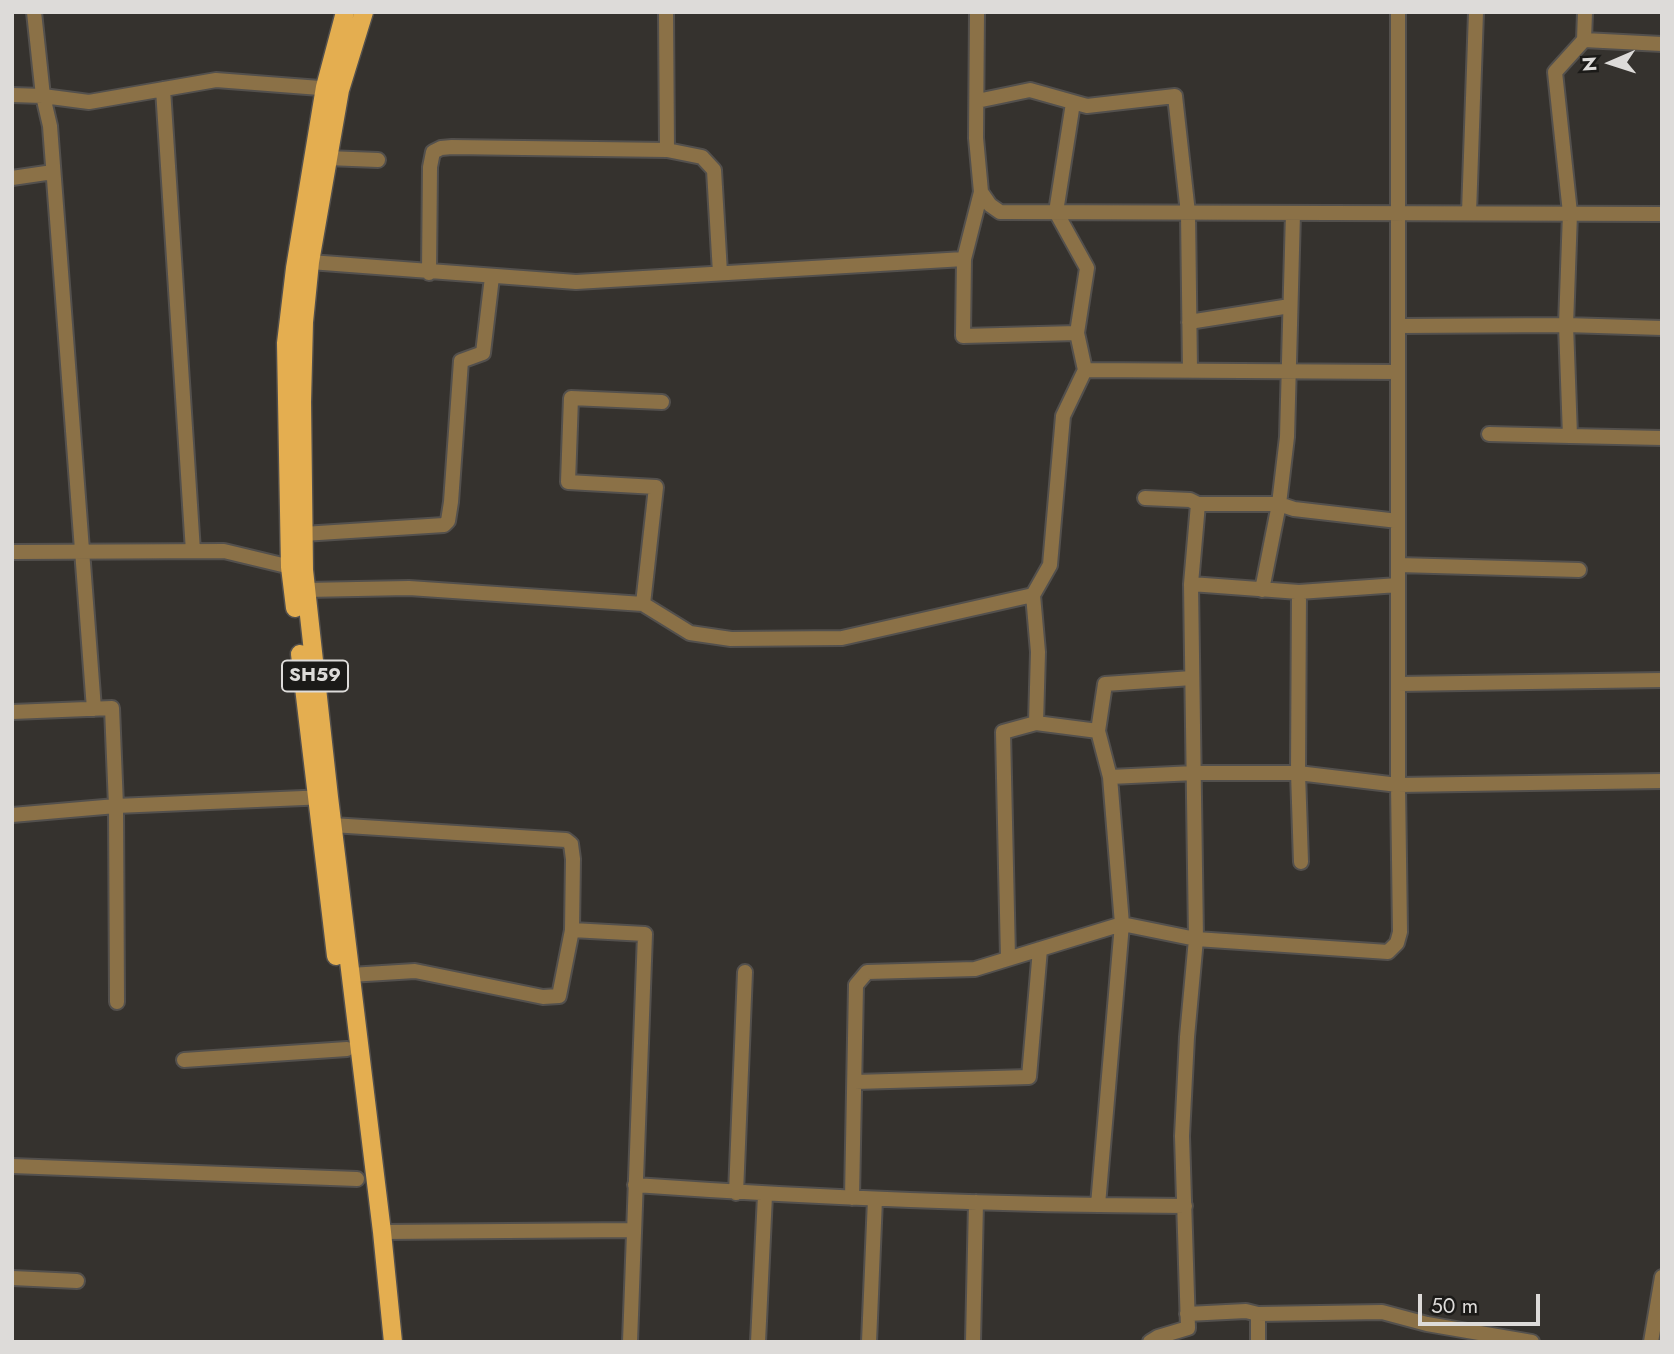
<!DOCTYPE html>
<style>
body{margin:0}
#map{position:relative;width:1674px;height:1354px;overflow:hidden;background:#35322e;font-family:Jost,sans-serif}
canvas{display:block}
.frame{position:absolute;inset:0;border:14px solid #dddbd9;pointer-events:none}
.north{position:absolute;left:1576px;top:28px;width:70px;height:70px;-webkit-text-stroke:5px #1b1a18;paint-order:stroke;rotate:267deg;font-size:19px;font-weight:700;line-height:28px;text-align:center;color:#dddbd9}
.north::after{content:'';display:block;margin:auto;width:24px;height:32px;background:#dddbd9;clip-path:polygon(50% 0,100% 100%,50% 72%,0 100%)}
.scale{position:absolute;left:1418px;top:1294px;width:122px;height:32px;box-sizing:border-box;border:4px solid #dddbd9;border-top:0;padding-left:9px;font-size:21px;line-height:24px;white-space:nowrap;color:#dddbd9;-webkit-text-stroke:5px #1b1a18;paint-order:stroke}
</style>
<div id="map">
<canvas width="1674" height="1354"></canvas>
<div class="frame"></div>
<div class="north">N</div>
<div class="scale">50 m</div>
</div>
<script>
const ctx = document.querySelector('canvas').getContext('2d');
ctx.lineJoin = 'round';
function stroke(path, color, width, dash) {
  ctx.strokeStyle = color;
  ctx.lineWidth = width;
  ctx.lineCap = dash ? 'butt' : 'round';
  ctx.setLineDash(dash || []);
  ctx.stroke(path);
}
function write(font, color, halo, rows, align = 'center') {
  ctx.font = font + ' Jost,sans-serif';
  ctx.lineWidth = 5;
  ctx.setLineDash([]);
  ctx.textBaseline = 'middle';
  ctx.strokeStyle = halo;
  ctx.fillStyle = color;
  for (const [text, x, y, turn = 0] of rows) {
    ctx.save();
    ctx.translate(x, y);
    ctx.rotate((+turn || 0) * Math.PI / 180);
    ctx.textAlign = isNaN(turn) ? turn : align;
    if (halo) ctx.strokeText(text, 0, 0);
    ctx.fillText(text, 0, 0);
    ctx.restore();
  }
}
const street = new Path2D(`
 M 34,12 L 43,96 L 50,126 L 94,709
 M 666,12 L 667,150
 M 977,12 L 976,138 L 981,192 L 990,205 L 1000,212 L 1662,214
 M 1398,12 L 1398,565
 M 1585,12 L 1584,40 L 1555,72 L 1570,213 L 1566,325 L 1662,328
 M 1584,40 L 1662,44
 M 163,89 L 193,551
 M 12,95 L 43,96 L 89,102 L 216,80 L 333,89
 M 977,101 L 1030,90 L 1087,106 L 1175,96 L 1188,213 L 1190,370
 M 1073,103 L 1056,212 L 1087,268 L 1077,333 L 1085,370
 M 327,158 L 378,160
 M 12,178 L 53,172
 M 1469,213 L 1476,12
 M 964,259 L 963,336 L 1077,333
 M 310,262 L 576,282 L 964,259 L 981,192
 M 429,273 L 430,167 L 433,152 L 441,148 L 452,147 L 667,150 L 702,157 L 714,170 L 720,273
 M 1189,322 L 1290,306
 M 1399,326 L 1566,325 L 1570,436 L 1489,434
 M 1570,436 L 1662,438
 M 1145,498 L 1190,500 L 1198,504 L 1279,504 L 1294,509 L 1398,521
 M 303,534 L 444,525 L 448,521 L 451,502 L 461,361 L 483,353 L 492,277
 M 12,552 L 224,551 L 299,569
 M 1191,584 L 1299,592
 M 305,590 L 409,588 L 643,604 L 690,633 L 731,639 L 842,638 L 1033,595
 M 1262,590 L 1279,504 L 1287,437 L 1293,213
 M 643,604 L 656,487 L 568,482 L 571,398 L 662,402
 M 1398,684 L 1662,680
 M 12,712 L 112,708 L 116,806 L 117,1002
 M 1036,723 L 1038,652 L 1033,595 L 1050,565 L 1063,416 L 1085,370 L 1398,372
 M 1098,731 L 1105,684 L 1192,678
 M 1110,777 L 1195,773 L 1298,773 L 1398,785 L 1398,565 L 1579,570
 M 12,815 L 116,806 L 327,797
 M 332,825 L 566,840 L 571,844 L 573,859 L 572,930 L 559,996 L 543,997 L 415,971 L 350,975
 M 1301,862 L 1298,773 L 1299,592 L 1398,585
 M 572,930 L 645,934 L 630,1342
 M 1008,958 L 1003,732 L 1036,723 L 1098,731 L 1110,777 L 1122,924 L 1098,1205
 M 184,1060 L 347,1049
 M 855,1082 L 1029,1077 L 1040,949
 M 12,1166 L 357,1179
 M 635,1185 C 818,1198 1001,1205 1185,1206
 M 736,1193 L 745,972
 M 852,1198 L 856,985 L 867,972 L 975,969 L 1122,924 L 1196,939 L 1191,584 L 1198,504
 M 382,1232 L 633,1230
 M 12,1278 L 77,1281
 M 1187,1314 L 1246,1311 L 1258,1314 L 1382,1312 L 1427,1324 L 1532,1342
 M 758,1342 L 765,1195
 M 869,1342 L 875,1199
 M 973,1342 L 976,1202
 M 1150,1342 L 1158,1337 L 1188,1328 L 1182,1136 L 1187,1037 L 1196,939 L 1388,952 L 1397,943 L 1400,932 L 1398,785 L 1662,781
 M 1258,1342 L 1258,1314
 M 1651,1342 L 1662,1277`);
const primary = new Path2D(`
 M 364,12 L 340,90 L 310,262 L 304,322 L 302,402 L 304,570 L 329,797 L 382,1232 L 393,1342
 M 295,608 L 290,567 L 286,343 L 295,268 L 325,87 L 345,12
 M 300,654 L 336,956`);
const shields = [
 [315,676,66]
];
const shieldNames = [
 ["SH59",315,676]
];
stroke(street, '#53504d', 18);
stroke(primary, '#53504d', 21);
stroke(street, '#8b7147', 14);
stroke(primary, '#e4ae50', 18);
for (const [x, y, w] of shields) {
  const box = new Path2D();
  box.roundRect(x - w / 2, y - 15.5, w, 31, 5);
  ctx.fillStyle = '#1b1a18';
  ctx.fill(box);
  stroke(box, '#dddbd9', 2);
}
write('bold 19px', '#dddbd9', null, shieldNames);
</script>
